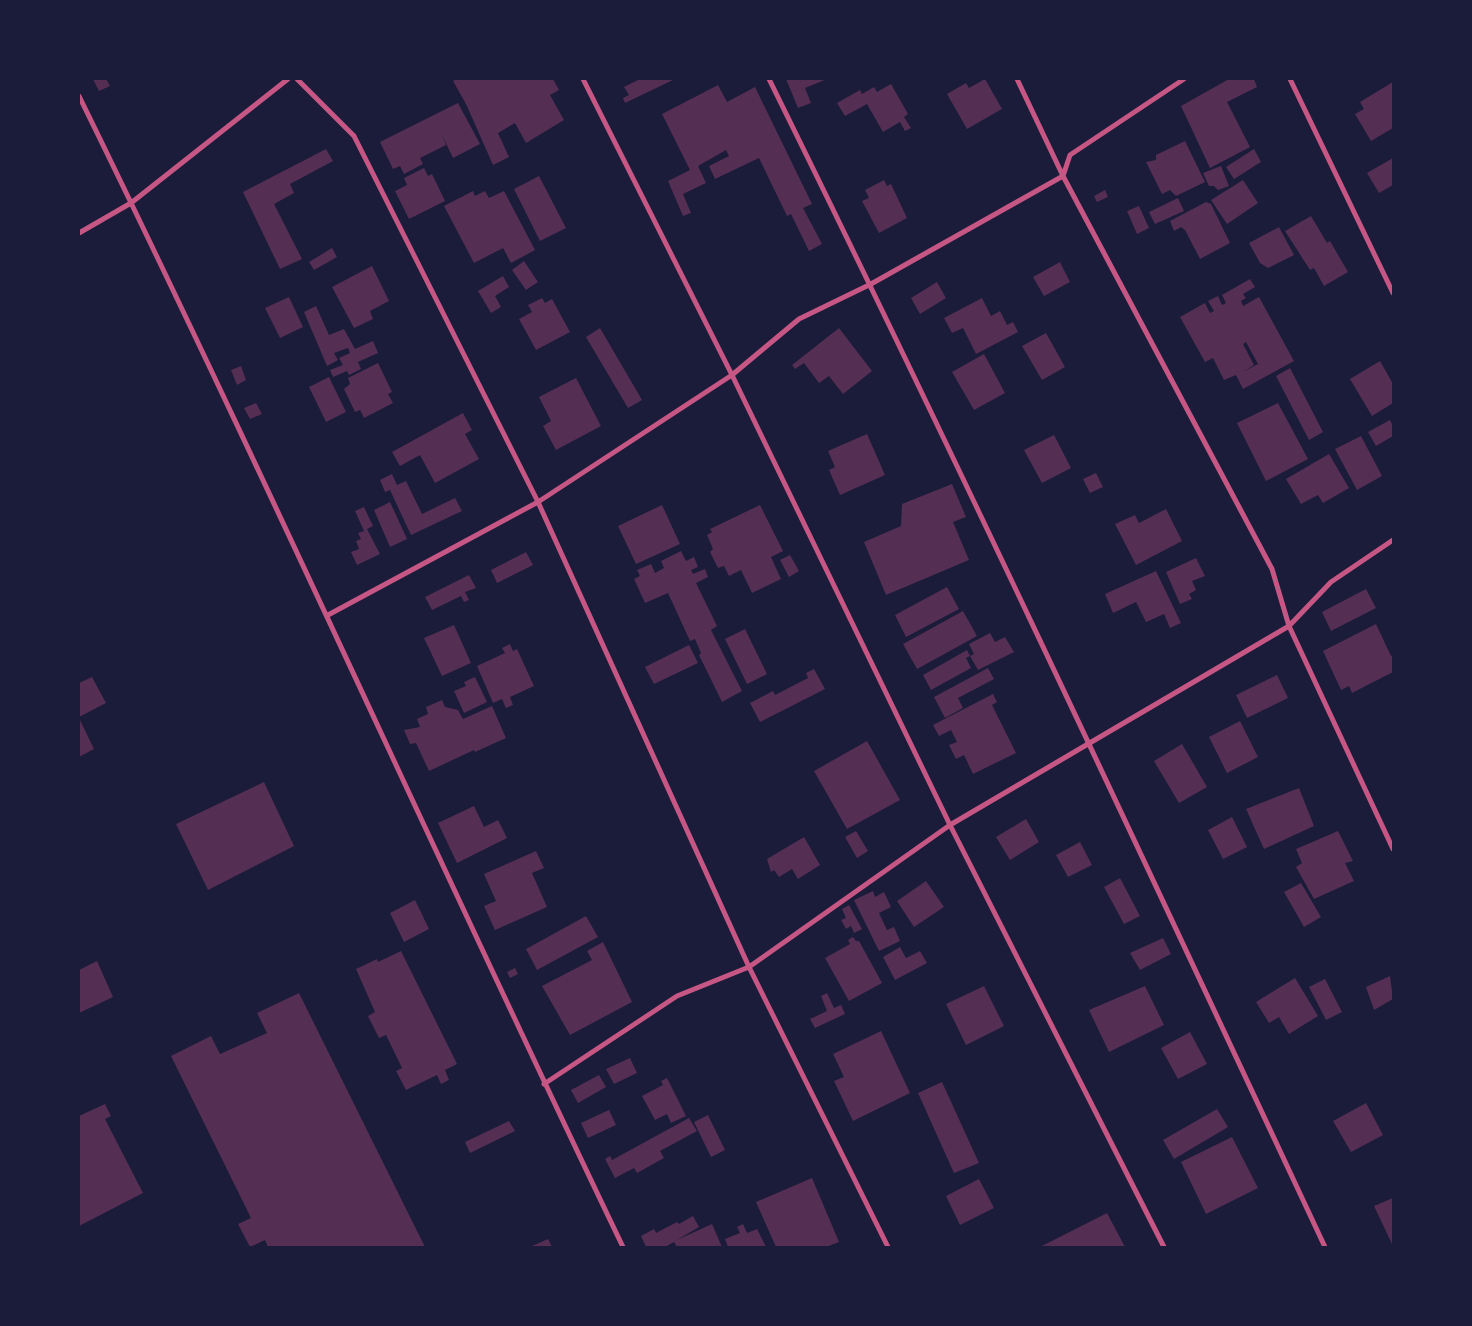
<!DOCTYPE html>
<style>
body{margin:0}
#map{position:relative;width:1472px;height:1326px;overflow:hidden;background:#1b1b3a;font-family:"Roboto Serif",serif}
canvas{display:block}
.frame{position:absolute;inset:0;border:80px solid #1b1b3a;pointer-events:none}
</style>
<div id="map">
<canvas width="1472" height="1326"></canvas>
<div class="frame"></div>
</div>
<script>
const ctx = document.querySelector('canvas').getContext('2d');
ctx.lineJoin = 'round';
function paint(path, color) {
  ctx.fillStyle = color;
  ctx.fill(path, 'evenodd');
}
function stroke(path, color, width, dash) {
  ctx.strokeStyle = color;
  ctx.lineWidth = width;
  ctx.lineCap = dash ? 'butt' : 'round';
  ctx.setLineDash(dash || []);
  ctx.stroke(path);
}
const building = new Path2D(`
 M 93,79 L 106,79 L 110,86 L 99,91 Z
 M 457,79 L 553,79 L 559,90 L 550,95 L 564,120 L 526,143 L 515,123 L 498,133 L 509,157 L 493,165 L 466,104 L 453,81 Z
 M 640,79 L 675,79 L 625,103 L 623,98 L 629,95 L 624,87 Z
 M 786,79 L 827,79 L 805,88 L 811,103 L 798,108 Z
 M 985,79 L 1002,109 L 967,129 L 947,94 L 966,83 L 969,88 Z
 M 1229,79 L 1254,79 L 1257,87 L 1227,102 L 1250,147 L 1210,168 L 1181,106 Z
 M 1393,82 L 1393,128 L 1371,141 L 1355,114 L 1364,109 L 1360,102 Z
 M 891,84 L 908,114 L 904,117 L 911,128 L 905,131 L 900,122 L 883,132 L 867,104 L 845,116 L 837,103 L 860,90 L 862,94 L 874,87 L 877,92 Z
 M 718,85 L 727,102 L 755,87 L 812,204 L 803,208 L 822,244 L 809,251 L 791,214 L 787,216 L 759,158 L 715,179 L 709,166 L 729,156 L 726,150 L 698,166 L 706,183 L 683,194 L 691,213 L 683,216 L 668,181 L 690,170 L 662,114 Z
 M 458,103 L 480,144 L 453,158 L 442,135 L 446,145 L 420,158 L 423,164 L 404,174 L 400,166 L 393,169 L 380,142 Z
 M 1185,141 L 1205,182 L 1176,196 L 1170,190 L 1162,194 L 1146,162 L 1156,160 L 1156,155 Z
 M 326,149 L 333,161 L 290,184 L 294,193 L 274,204 L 302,259 L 280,269 L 243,192 Z
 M 1254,149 L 1261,162 L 1234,179 L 1226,167 Z
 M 1393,158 L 1393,185 L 1379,193 L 1367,173 Z
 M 1221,166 L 1229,186 L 1218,190 L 1214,186 L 1209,186 L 1203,173 Z
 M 424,168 L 428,176 L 432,174 L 445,201 L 409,219 L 395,191 L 407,185 L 404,178 Z
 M 539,176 L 566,228 L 540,241 L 514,189 Z
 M 884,180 L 887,186 L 891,184 L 907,218 L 879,233 L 862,201 L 869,198 L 865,190 Z
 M 1243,180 L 1258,203 L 1227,224 L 1211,200 Z
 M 1105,190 L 1108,197 L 1097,202 L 1094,196 Z
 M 473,191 L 475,196 L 485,191 L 489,198 L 504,191 L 535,250 L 511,263 L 503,248 L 474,263 L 444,206 Z
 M 1178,198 L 1184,211 L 1155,224 L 1149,212 Z
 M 1206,202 L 1211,204 L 1230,243 L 1200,259 L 1185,230 L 1181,227 L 1174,231 L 1170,221 Z
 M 1139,206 L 1149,228 L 1137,234 L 1127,211 Z
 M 1311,216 L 1327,243 L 1330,241 L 1348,272 L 1324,286 L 1314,268 L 1310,270 L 1285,231 Z
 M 1279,227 L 1294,255 L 1268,268 L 1260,263 L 1249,243 Z
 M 332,248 L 337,257 L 314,270 L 309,262 Z
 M 524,261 L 538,282 L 526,290 L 512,270 Z
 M 1060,262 L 1070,282 L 1044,296 L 1033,277 Z
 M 372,266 L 389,301 L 370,311 L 373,319 L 354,328 L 332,287 Z
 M 503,276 L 509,287 L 495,296 L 501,307 L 491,313 L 478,291 Z
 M 1250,279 L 1255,287 L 1243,294 L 1246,298 L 1241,301 L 1243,306 L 1259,297 L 1294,361 L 1243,389 L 1236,375 L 1224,380 L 1213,358 L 1205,362 L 1180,317 L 1205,303 L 1210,313 L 1214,311 L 1208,301 L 1218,296 L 1222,305 L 1226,303 L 1222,295 ZM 1246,342 L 1258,364 L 1243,372 L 1254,365 L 1243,344 Z
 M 937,282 L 946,298 L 920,314 L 911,298 Z
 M 289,297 L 303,327 L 280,338 L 265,308 Z
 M 542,298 L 545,303 L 552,299 L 570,332 L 536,350 L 519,319 L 532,312 L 528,305 Z
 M 982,298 L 991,316 L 1000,311 L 1007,325 L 1013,322 L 1018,332 L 976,354 L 963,328 L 952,333 L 944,318 Z
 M 316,306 L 329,335 L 344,329 L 355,349 L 373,341 L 378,353 L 358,362 L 361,369 L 349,375 L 347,371 L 333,377 L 330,370 L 343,365 L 339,358 L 350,353 L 348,348 L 334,353 L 338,360 L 327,366 L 304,312 Z
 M 600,328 L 642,400 L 628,408 L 586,337 Z
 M 839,328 L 872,371 L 843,394 L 829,376 L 819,383 L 804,363 L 795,369 L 792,365 Z
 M 1046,333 L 1065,367 L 1042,380 L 1022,346 Z
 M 984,354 L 1005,393 L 974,410 L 952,372 Z
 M 1380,361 L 1393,384 L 1393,403 L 1372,416 L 1350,379 Z
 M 378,363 L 392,392 L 388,394 L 393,403 L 364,418 L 360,410 L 355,412 L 344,389 L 350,384 L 348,378 Z
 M 241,366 L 246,380 L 237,385 L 231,370 Z
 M 1290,368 L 1323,432 L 1309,440 L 1276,376 Z
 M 329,377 L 346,412 L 326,422 L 309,387 Z
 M 576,378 L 601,426 L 556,450 L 543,426 L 551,421 L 539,397 Z
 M 256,403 L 262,414 L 250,419 L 244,408 Z
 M 1278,403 L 1308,459 L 1266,481 L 1237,423 Z
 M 463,413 L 472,430 L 465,434 L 479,459 L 435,483 L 420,455 L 400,466 L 392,452 Z
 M 1390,420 L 1393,426 L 1393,436 L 1376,446 L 1368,432 Z
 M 867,434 L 885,475 L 840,495 L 829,470 L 835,467 L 828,451 Z
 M 1054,435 L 1071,468 L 1042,483 L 1024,450 Z
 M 1361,436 L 1382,476 L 1357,490 L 1335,449 Z
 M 1329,454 L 1349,488 L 1323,503 L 1318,495 L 1301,504 L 1286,479 Z
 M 1096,473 L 1103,487 L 1090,493 L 1083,479 Z
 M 392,474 L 397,485 L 406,481 L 422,514 L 455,498 L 462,511 L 411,535 L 390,490 L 385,492 L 380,480 Z
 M 952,484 L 966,517 L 953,522 L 969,560 L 886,595 L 864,542 L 901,526 L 902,504 Z
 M 390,502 L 407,539 L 390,547 L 374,510 Z
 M 662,505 L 680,544 L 636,564 L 618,526 Z
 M 760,505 L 783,551 L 771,557 L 781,579 L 752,593 L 741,570 L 729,576 L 724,566 L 718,568 L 710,552 L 713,549 L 707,535 L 712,532 L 710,529 Z
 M 364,507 L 373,526 L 367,529 L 380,554 L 357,565 L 351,552 L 359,549 L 356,541 L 361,539 L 358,533 L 364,531 L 355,511 Z
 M 1166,509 L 1182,541 L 1136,565 L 1115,524 L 1135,515 L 1139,523 Z
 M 681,551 L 686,561 L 694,557 L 698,567 L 691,570 L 693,574 L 705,569 L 708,577 L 696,583 L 717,626 L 711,630 L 742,691 L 722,702 L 699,655 L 701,653 L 695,639 L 690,641 L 668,593 L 645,603 L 634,579 L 640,576 L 637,570 L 651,564 L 655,573 L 664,568 L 661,561 Z
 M 526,552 L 533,565 L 497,583 L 491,570 Z
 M 790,555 L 799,571 L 789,577 L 780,560 Z
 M 1196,558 L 1205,576 L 1192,581 L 1196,590 L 1189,594 L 1192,599 L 1180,604 L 1166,572 Z
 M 1156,571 L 1181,623 L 1170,628 L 1164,614 L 1146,622 L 1136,602 L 1113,613 L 1105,594 Z
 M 469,575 L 476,588 L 465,592 L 469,600 L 464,602 L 461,596 L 432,610 L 425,597 Z
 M 947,587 L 959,609 L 906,637 L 895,615 Z
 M 1366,589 L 1376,608 L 1331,631 L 1322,612 Z
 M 963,611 L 977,636 L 917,669 L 903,644 Z
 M 1376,624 L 1391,656 L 1393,655 L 1393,672 L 1352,693 L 1349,686 L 1341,690 L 1323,651 Z
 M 454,625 L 471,663 L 442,676 L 424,638 Z
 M 745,629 L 767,674 L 747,684 L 725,639 Z
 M 990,633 L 995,642 L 1005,637 L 1014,652 L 978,670 L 970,656 L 974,654 L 969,644 Z
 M 510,644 L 513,651 L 517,649 L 534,686 L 510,697 L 513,705 L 506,708 L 502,699 L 493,703 L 477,666 L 505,653 L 502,648 Z
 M 689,645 L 698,663 L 654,684 L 645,667 Z
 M 967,650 L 970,656 L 966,658 L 971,668 L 931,690 L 923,675 Z
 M 988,668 L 994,679 L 958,698 L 963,708 L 945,718 L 934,697 Z
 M 814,669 L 825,689 L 760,722 L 750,703 L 773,691 L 775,695 L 808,678 L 806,673 Z
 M 1277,675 L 1288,698 L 1247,718 L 1236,695 Z
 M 92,677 L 106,703 L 79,717 L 79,683 Z
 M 475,677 L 487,702 L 464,713 L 454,691 L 466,686 L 464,682 Z
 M 993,694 L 997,702 L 992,705 L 1016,753 L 973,774 L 964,755 L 956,759 L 949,745 L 957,742 L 951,730 L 939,736 L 933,725 Z
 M 442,700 L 445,707 L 458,710 L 463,719 L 492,706 L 506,738 L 475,752 L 474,750 L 429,771 L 416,743 L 410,744 L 404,730 L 420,727 L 417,719 L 428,714 L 426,707 Z
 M 79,718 L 94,749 L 79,757 Z
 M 1240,721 L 1258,757 L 1227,773 L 1209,737 Z
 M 867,741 L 900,800 L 847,829 L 814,771 Z
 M 1182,744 L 1207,787 L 1179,803 L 1154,761 Z
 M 264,782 L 294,846 L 208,890 L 176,824 Z
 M 1299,788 L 1314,826 L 1264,849 L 1246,809 Z
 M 474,806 L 484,827 L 498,820 L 507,838 L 457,863 L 438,823 Z
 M 1232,817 L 1247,847 L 1223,859 L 1208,830 Z
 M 1026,819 L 1039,842 L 1010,860 L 996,837 Z
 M 856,831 L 868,851 L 857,858 L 845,837 Z
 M 1338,831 L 1353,861 L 1345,863 L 1354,881 L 1314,899 L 1296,867 L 1302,863 L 1296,849 Z
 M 804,837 L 820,865 L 798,879 L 792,869 L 779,877 L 774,870 L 771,872 L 767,859 Z
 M 1080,842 L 1092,865 L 1068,877 L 1056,855 Z
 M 536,851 L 544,868 L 532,873 L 547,907 L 495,930 L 484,906 L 496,901 L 484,874 Z
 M 1120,878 L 1140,916 L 1124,924 L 1104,887 Z
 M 926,881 L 944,907 L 914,927 L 897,901 Z
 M 1301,883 L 1321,917 L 1304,927 L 1284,892 Z
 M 873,891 L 875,897 L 884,892 L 891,907 L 879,913 L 887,930 L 894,927 L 900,941 L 879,951 L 854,900 Z
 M 415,900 L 429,929 L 404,942 L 390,913 Z
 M 849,905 L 862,929 L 854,933 L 851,926 L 846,929 L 841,920 L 846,918 L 842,909 Z
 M 586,916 L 598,937 L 537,970 L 526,949 Z
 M 853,937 L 856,941 L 859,941 L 882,983 L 849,1001 L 825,958 L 850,944 L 848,940 Z
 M 1163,938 L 1171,954 L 1140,970 L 1130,953 Z
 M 603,942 L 632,1002 L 570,1035 L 542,986 L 592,960 L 587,951 Z
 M 900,947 L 906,958 L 920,951 L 927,963 L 895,980 L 883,957 Z
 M 401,951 L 457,1064 L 445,1070 L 449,1080 L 441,1084 L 437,1075 L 406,1090 L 396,1071 L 402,1068 L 386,1035 L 379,1038 L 368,1016 L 375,1012 L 356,969 L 377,959 L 378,962 Z
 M 97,961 L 113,997 L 79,1013 L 79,970 Z
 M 515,968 L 518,974 L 510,978 L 507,972 Z
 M 1390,976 L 1393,999 L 1374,1010 L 1366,987 Z
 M 1295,978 L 1318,1016 L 1289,1034 L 1279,1017 L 1269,1023 L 1256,1002 Z
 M 1325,979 L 1342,1012 L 1326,1020 L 1309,987 Z
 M 984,986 L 1004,1026 L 966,1045 L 946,1004 Z
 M 1145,986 L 1164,1025 L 1109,1052 L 1089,1010 Z
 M 299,993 L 425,1247 L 268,1247 L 265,1240 L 250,1247 L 238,1224 L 251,1218 L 171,1056 L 211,1036 L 220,1054 L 267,1033 L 257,1013 Z
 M 827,993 L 834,1008 L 841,1005 L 845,1014 L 815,1028 L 810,1019 L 827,1011 L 821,996 Z
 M 881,1031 L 910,1093 L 853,1121 L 834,1081 L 844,1077 L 833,1054 Z
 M 1190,1032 L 1207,1064 L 1178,1079 L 1161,1048 Z
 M 630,1058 L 637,1073 L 614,1084 L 606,1069 Z
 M 599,1075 L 606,1087 L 578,1103 L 571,1090 Z
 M 667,1078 L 686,1116 L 671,1123 L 667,1114 L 655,1120 L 642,1096 L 663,1085 L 661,1081 Z
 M 942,1082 L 979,1163 L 954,1173 L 918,1093 Z
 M 1366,1103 L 1383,1135 L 1351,1152 L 1333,1121 Z
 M 105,1104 L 111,1116 L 105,1119 L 143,1193 L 79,1226 L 79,1116 Z
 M 1217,1109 L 1228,1127 L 1174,1159 L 1163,1140 Z
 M 609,1110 L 616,1125 L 588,1138 L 581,1123 Z
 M 708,1115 L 725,1150 L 711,1157 L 694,1122 Z
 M 689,1118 L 697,1131 L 660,1151 L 664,1158 L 637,1173 L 634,1168 L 615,1178 L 605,1159 L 610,1156 L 612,1160 Z
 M 509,1121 L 515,1131 L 470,1153 L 465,1142 Z
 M 1232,1137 L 1258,1188 L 1206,1214 L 1181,1162 Z
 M 812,1178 L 839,1242 L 826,1247 L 776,1247 L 756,1202 Z
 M 979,1179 L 994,1208 L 960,1225 L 946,1196 Z
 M 1393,1198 L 1393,1244 L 1392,1244 L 1374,1206 Z
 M 1107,1213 L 1125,1247 L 1040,1247 Z
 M 693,1216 L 699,1227 L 677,1240 L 712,1224 L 722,1247 L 677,1247 L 674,1242 L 665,1247 L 646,1247 L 641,1236 L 654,1229 L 656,1233 L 677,1222 L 679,1224 Z
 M 743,1224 L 747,1233 L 757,1229 L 766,1247 L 728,1247 L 725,1239 L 740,1233 L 737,1227 Z
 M 548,1239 L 552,1247 L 530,1247 Z`);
const minor = new Path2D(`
 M 297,79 L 354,136 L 538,502 L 749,967 L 888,1247
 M 583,79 L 732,375 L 950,825 L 1164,1247
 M 769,79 C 960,466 1142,856 1325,1247
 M 1017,79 L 1063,176 L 1272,569 L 1289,626 L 1393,849
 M 1290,79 L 1393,293
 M 79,96 C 266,477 439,864 623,1247
 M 79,233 L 131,203 L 288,79
 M 328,615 L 538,502 L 732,375 L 799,319 L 871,284 L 1063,176 L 1070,155 L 1184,79
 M 544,1084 L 677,996 L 749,967 L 950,825 L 1289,626 L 1331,582 L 1393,540`);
paint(building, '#542f53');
stroke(minor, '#c65784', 5);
</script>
